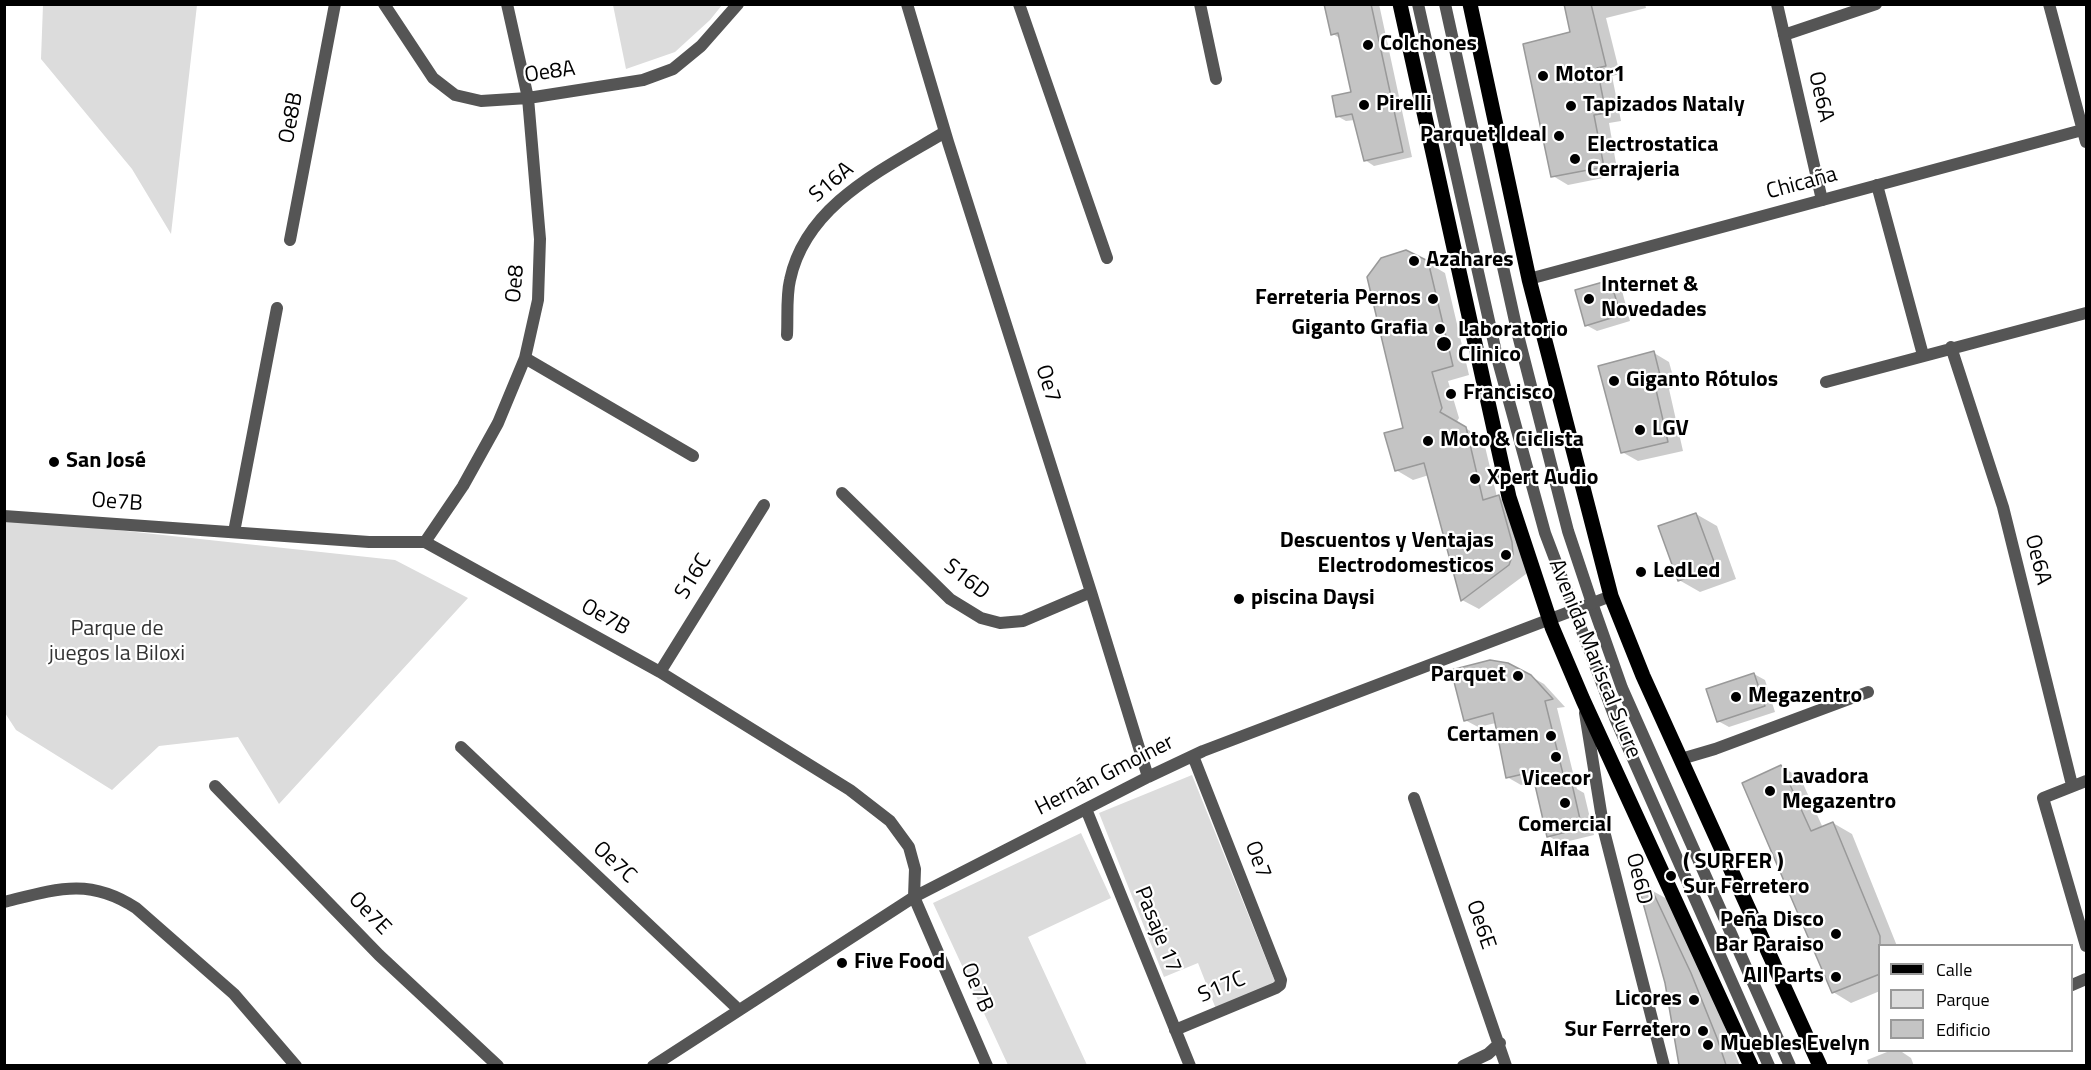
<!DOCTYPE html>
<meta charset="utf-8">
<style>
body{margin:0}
#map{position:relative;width:2091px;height:1070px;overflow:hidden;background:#fff;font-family:"Titillium Web",sans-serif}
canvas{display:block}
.frame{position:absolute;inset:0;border:6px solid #000;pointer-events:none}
.legend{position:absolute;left:1878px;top:944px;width:195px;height:108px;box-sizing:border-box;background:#fff;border:2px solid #999;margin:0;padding:8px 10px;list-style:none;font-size:18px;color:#000}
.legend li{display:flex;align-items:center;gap:12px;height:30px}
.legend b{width:30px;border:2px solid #999}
</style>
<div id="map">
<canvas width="2091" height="1070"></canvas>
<div class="frame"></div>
<ul class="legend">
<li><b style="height:8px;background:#000"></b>Calle</li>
<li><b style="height:16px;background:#dcdcdc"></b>Parque</li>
<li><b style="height:16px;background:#c4c4c4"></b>Edificio</li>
</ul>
</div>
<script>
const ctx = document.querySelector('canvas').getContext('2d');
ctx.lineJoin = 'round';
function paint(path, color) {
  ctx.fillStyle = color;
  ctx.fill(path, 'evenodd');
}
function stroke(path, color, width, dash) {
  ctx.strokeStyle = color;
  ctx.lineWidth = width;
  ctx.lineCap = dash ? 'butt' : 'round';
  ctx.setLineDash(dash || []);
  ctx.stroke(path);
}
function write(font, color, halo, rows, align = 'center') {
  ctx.font = font + ' "Titillium Web",sans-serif';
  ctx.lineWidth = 4.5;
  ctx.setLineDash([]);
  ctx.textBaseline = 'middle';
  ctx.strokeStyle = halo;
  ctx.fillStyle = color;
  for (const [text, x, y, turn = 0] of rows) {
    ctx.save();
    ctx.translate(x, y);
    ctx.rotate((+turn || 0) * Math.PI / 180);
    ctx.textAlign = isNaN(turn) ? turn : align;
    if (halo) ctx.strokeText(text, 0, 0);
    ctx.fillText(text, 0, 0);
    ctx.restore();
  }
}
const green = new Path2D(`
 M 43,5 L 197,5 L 171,234 L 132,169 L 41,59 Z
 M 613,5 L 613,4 L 722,5 L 710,20 L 675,52 L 626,69 Z
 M 5,518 L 395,560 L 468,598 L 279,804 L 238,737 L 159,746 L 112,790 L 16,730 L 5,713 Z
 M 1192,775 L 1276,984 L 1216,1009 L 1198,963 L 1164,977 L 1099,813 Z
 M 1081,833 L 1111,898 L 1028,937 L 1087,1065 L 1008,1065 L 933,903 Z`);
const shadow = new Path2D(`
 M 1326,4 L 1379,4 L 1412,157 L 1374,166 L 1365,160 L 1355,120 L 1346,121 L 1337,116 L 1353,93 L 1341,39 L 1333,34 Z
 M 1565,4 L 1645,4 L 1646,8 L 1606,18 L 1620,74 L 1612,76 L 1621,121 L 1609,123 L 1618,175 L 1568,185 L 1553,176 L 1572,33 Z
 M 1428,263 L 1445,273 L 1469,375 L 1448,381 L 1459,418 L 1456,423 L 1483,438 L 1497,497 L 1515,506 L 1529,564 L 1526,574 L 1479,609 L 1462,600 L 1429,475 L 1413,480 L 1396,470 L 1405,429 Z
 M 1610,281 L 1621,287 L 1630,321 L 1597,331 L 1586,325 Z
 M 1654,353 L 1669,362 L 1676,387 L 1669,389 L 1683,451 L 1638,461 L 1622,452 Z
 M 1696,514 L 1717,526 L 1736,579 L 1700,592 L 1679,580 Z
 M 1754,674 L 1765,680 L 1775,712 L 1729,727 L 1718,721 Z
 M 1530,676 L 1544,684 L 1565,707 L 1557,708 L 1577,789 L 1584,793 L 1594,835 L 1561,843 L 1548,836 L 1535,781 L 1521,785 L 1507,777 L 1496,723 L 1478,727 L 1465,720 Z
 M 1781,767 L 1800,777 L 1823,828 L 1833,823 L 1852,834 L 1897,946 L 1880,946 L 1880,991 L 1851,1003 L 1833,992 Z
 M 1651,890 L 1669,900 L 1708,984 L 1740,1066 L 1681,1066 Z
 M 1892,1050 L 1899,1050 L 1911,1058 L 1914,1066 L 1869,1066 L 1867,1060 Z`);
const building = new Path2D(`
 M 1324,4 L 1371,4 L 1403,152 L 1364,161 L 1352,114 L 1336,117 L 1332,96 L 1351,92 L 1338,33 L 1331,35 Z
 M 1564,4 L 1591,4 L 1606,66 L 1597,68 L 1606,113 L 1594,115 L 1604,167 L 1551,177 L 1523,44 L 1570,32 Z
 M 1406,250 L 1428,261 L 1453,366 L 1432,372 L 1442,408 L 1440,412 L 1466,427 L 1483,500 L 1499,495 L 1512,542 L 1513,554 L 1509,565 L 1461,601 L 1424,463 L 1395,471 L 1384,433 L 1403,428 L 1367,277 L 1381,258 Z
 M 1610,280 L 1621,315 L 1585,326 L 1575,290 Z
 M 1654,351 L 1661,379 L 1654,381 L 1668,442 L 1621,453 L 1598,366 Z
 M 1696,513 L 1716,567 L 1678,581 L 1658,526 Z
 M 1490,660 L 1508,663 L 1531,675 L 1553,699 L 1545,701 L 1566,786 L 1572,784 L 1582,828 L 1547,837 L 1532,772 L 1506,778 L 1493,713 L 1464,721 L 1451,670 Z
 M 1754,673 L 1765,706 L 1717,722 L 1706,689 Z
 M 1781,765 L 1811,831 L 1833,822 L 1880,936 L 1880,974 L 1832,993 L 1742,783 Z
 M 1651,888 L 1691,973 L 1717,1038 L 1726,1065 L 1679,1065 L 1665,983 L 1640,892 Z`);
const lane = new Path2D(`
 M 1418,4 L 1498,361 L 1545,533 L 1615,718 L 1769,1066
 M 1445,4 L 1518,335 L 1568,531 L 1592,603 L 1622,688 L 1790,1066
 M 1777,4 L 1822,200
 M 1784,35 L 1876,4
 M 1877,185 L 1923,355
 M 1951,347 L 2003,507 L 2072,785
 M 1826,382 L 2086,313
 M 1681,759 L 1715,749 L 1868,692
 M 2086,781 L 2043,798 L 2086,946
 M 1414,798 L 1506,1066
 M 4,902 C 56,889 89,877 136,908 L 234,994 L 296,1066
 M 1463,1066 L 1488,1054 L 1500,1043`);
const street = new Path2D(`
 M 384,4 L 433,78 L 455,95 L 481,101 L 528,98 L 643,80 L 673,69 L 701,46 L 738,4
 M 907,4 L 948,142 L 1091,592 L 1148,777
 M 1019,4 L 1107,258
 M 1200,4 L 1216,79
 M 2049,4 L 2086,142
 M 290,240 L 335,4
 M 1529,279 L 2086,129
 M 787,335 C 788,318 786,297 790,280 C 806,204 884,169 945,132
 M 525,358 L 693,456
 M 842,493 L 950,599 L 981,618 L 1000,623 L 1023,621 L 1091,592
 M 4,516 L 369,542 L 425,542 L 660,672 L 850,790 L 890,821 L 909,847 L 915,869 L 914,897 L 987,1066
 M 234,532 L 277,308
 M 425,542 L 463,486 L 498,423 L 525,358 L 538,300 L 540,239 L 528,98 L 507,4
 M 660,672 L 764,505
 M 1585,713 L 1604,831 L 1664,1066
 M 461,747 L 739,1010
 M 215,786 L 379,955 L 498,1066
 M 1086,809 L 1190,1066
 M 2072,985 L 2086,979
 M 1175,1030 L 1276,988 L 1280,985 L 1281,980 L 1193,756
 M 653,1066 L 914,897 L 1148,777 L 1203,751 L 1611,596`);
const primary = new Path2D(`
 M 1400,4 L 1509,497 L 1552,627 L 1583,700 L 1751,1066
 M 1470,4 L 1529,279 L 1611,596 L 1643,676 L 1820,1066`);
const markers = [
 [1368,45,6,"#000"],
 [1543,76,6,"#000"],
 [1364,105,6,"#000"],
 [1571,106,6,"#000"],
 [1559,136,6,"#000"],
 [1575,159,6,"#000"],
 [1414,261,6,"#000"],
 [1433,299,6,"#000"],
 [1589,299,6,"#000"],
 [1440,329,6,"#000"],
 [1444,344,8,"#000"],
 [1614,381,6,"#000"],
 [1451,394,6,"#000"],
 [1640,430,6,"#000"],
 [1428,441,6,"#000"],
 [54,462,6,"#000"],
 [1475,479,6,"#000"],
 [1506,555,6,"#000"],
 [1641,572,6,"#000"],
 [1239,599,6,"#000"],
 [1518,676,6,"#000"],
 [1736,697,6,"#000"],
 [1551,736,6,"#000"],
 [1556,757,6,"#000"],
 [1770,791,6,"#000"],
 [1565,803,6,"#000"],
 [1671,876,6,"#000"],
 [1836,934,6,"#000"],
 [842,963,6,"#000"],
 [1836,977,6,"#000"],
 [1694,1000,6,"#000"],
 [1703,1031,6,"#000"],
 [1708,1045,6,"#000"]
];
const poiNames = [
 ["Colchones",1380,45],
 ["Motor1",1555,76],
 ["Pirelli",1376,105],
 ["Tapizados Nataly",1583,106],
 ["Parquet Ideal",1547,136,"right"],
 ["Electrostatica",1587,146],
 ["Cerrajeria",1587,171],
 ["Azahares",1426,261],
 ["Internet &",1601,286],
 ["Novedades",1601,311],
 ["Ferreteria Pernos",1421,299,"right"],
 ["Giganto Grafia",1428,329,"right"],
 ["Laboratorio",1458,331],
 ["Clinico",1458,356],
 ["Giganto Rótulos",1626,381],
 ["Francisco",1463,394],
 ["LGV",1652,430],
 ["Moto & Ciclista",1440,441],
 ["San José",66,462],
 ["Xpert Audio",1487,479],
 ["Descuentos y Ventajas",1494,542,"right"],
 ["Electrodomesticos",1494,567,"right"],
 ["LedLed",1653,572],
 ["piscina Daysi",1251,599],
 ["Parquet",1506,676,"right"],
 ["Megazentro",1748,697],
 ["Certamen",1539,736,"right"],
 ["Lavadora",1782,778],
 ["Megazentro",1782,803],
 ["Vicecor",1556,780,"center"],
 ["Comercial",1565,826,"center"],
 ["Alfaa",1565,851,"center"],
 ["( SURFER )",1683,863],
 ["Sur Ferretero",1683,888],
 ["Peña Disco",1824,921,"right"],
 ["Bar Paraiso",1824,946,"right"],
 ["Five Food",854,963],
 ["All Parts",1824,977,"right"],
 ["Licores",1682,1000,"right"],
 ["Sur Ferretero",1691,1031,"right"],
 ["Muebles Evelyn",1720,1045]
];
const streetNames = [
 ["Oe8A",550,73,-8],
 ["Oe6A",1820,97,77],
 ["Oe8B",292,118,-79],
 ["S16A",832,183,-40],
 ["Chicaña",1802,184,-15],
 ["Oe8",516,284,-85],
 ["Oe7",1047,384,72],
 ["Oe7B",117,503,4],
 ["Oe6A",2037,560,76],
 ["S16C",694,577,-58],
 ["S16D",966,580,38],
 ["Oe7B",605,618,29],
 ["Avenida Mariscal Sucre",1594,659,68],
 ["Hernán Gmoiner",1105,776,-27],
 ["Oe7",1257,860,69],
 ["Oe7C",614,863,43],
 ["Oe6D",1638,879,76],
 ["Oe7E",369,914,46],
 ["Oe6E",1480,925,71],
 ["Pasaje 17",1157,930,68],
 ["Oe7B",976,988,67],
 ["S17C",1222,988,-23]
];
const parkNames = [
 ["Parque de",117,630],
 ["juegos la Biloxi",117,655]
];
paint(green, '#dcdcdc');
paint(shadow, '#0003');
paint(building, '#c4c4c4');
stroke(building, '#999', 1.5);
stroke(lane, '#555', 12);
stroke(street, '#555', 12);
stroke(primary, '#000', 15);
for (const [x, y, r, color] of markers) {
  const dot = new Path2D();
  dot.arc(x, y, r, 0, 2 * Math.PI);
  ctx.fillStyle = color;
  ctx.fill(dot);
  stroke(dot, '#fff', 2);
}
write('bold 22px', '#000', '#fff', poiNames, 'left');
write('22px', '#000', '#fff', streetNames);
write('22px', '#333', '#fff', parkNames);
</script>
